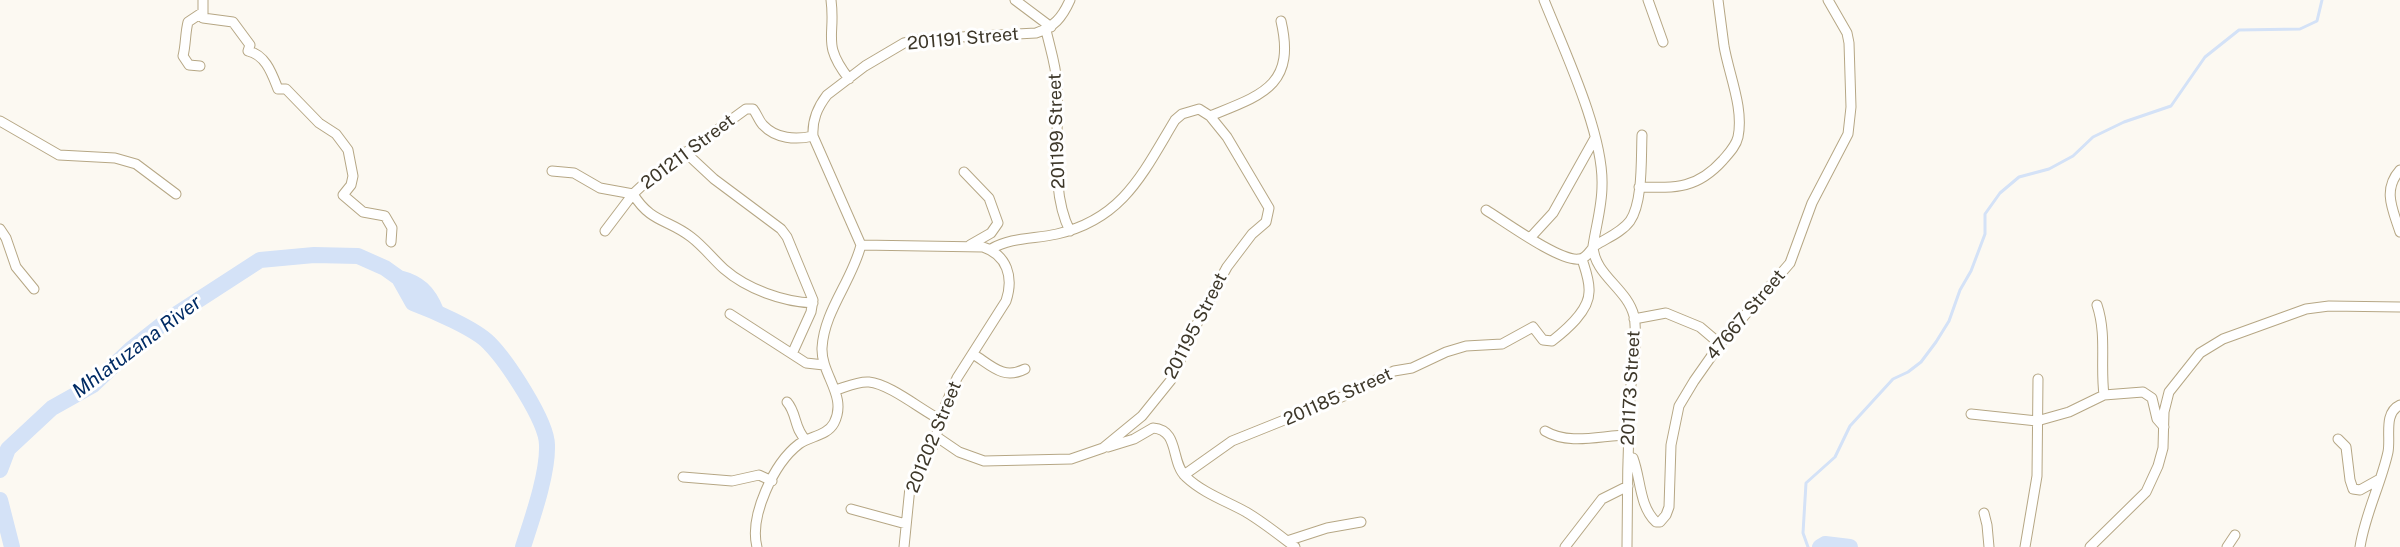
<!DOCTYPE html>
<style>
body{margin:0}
canvas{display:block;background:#fcf9f2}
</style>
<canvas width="2400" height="547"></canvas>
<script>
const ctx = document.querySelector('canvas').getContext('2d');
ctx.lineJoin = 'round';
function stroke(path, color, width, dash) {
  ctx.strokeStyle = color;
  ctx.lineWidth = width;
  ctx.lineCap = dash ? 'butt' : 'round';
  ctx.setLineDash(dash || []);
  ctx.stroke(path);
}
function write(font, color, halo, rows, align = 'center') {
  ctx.font = font + ' "Public Sans",sans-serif';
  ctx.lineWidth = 6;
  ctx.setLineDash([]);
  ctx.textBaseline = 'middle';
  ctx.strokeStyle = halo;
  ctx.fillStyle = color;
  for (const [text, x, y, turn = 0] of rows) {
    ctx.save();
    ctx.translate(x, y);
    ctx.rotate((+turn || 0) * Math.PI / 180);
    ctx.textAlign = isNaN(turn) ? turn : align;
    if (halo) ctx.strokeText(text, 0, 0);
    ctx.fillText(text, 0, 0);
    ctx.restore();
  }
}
const stream = new Path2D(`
 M 1808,547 L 1803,533 L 1806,483 L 1835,457 L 1850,426 L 1893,379 L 1908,372 L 1921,362 L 1936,342 L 1949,321 L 1960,290 L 1971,271 L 1985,234 L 1985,214 L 2000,193 L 2019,177 L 2049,169 L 2073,156 L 2093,137 L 2124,122 L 2171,106 L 2205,57 L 2239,30 L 2300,29 L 2317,21 L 2322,0`);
const river = new Path2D(`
 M 399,278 C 419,283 428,292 436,311
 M 0,470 L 8,449 L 52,408 L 93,385 L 131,349 L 169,319 L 260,260 L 314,255 L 358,256 L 385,268 L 399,278 L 413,303 C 432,310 476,329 489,343 C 506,360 547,421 547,445 C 548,474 532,519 523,547
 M 0,500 L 12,547
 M 1820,547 L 1825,544 L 1850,547`);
const minor = new Path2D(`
 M 203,0 L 203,18 L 233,22 L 250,45 L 248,51 C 266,55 272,74 278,89 L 286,89 L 319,123 L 336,134 L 348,150 L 353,176 L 351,185 L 343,195 L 363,212 L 385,216 L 392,228 L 391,242
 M 831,0 C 836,37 821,43 849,79
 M 1015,0 L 1051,27
 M 1544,0 C 1564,50 1604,134 1602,186 C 1602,206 1596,226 1593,246 C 1594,275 1627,288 1634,316 C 1638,335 1632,374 1630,394 C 1628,445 1627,496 1627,547
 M 1648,0 L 1663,42
 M 1046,30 C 1050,48 1056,65 1057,84 C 1060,130 1049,190 1070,231
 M 200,66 L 189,65 L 183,56 C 186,44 185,34 188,22 L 203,12
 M 1210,116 C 1262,95 1296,86 1281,21
 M 0,121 L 59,155 L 115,158 L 136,164 L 176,194
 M 685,152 L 714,179 L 781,229 L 787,237 L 813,300 L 811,312 L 792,354
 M 2400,170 C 2382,190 2393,210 2400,232
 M 552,171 L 574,173 L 600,188 L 633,194 C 651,223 668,219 691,237 C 703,246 713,259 724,269 C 747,289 783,302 813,303
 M 964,172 L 989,198 L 998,223 L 991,233 L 970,245
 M 1639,187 C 1676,188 1697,189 1723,160 C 1729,153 1736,146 1738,137 C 1744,108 1729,75 1724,46 C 1722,31 1720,15 1718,0
 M 1486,210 C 1504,221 1560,262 1579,259 C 1587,259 1590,249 1596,245 C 1607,238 1622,232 1630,221 C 1643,202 1641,159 1642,135
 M 0,229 L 6,238 L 16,267 L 34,289
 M 605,231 L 633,194 L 647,181 L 746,109 L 753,109 C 757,114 759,121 763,125 C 776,139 796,140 813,136
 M 1530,238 L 1553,213 L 1595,138
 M 861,245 L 983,247 C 1007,255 1014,277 1006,301 L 957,378 L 946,404 L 933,446 L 910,487 L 904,547
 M 2097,305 C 2107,335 2100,364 2104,395
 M 730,314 L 806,363 L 824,365
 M 1634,319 L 1666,313 L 1700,327 L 1720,344
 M 973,354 C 992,366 1003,380 1025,369
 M 836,390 C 846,387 858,381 869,382 C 890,384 921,410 941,420
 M 787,402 C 797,413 794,429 806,440
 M 1971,414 L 2037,421 L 2069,412 L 2104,395 L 2143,392 L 2152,398 L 2157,419 L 2164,427
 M 1545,431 C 1570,446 1602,435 1629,435
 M 937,437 L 959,452 L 984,461 L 1071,459 L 1103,448 L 1142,416 L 1171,380 L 1203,311 L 1227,267 L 1252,234 L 1266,222 L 1269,208 L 1227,137 L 1210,116 L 1199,109 L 1182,114 L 1175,120 C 1143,173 1123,219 1057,234 C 1035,239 1011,237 991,249
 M 2338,439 L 2346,447 L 2350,480 L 2353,489 L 2360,490 L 2378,480
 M 1108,447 L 1134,439 L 1153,428 C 1180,430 1170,462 1186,477 C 1203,493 1226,501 1246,512 C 1263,522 1279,535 1295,547
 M 1628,460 L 1633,458 C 1641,479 1639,506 1656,522 L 1660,522 L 1666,515 L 1669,507 L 1671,445 L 1679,406 L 1694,381 L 1720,344 L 1790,263 L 1812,203 L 1848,134 L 1851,107 L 1849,43 L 1847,33 L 1828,0
 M 1184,475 L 1232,441 L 1344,396 L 1394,371 L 1412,368 L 1446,352 L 1466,346 L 1502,344 L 1533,327 L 1543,340 L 1552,341 C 1566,330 1589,311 1589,292 C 1590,281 1585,269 1582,259
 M 683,477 L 732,481 L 759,475 L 772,481
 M 851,509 L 906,524
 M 1984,513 L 1987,525 L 1989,547
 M 1287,541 L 1327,528 L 1361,522
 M 757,547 C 749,516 774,463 799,444 C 810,436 827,436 834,423 C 848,396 821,375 822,348 C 824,311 852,281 861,245 L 813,136 C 812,120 817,108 827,95 L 865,66 L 904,43 L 923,39 L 1036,33 C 1054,27 1062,18 1070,0
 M 1565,547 L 1602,499 L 1628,486
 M 2025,547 L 2037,476 L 2038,379
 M 2090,547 L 2146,492 L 2158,466 L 2163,448 L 2164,412 L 2169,392 L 2200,353 L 2223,339 L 2306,309 L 2329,306 L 2400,307
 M 2227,547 L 2235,535
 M 2360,547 C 2365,514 2381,484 2388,452 C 2391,437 2383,413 2400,405`);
const streetNames = [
 ["201191 Street",963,39,-5],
 ["201199 Street",1057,131,-92],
 ["201211 Street",688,152,-37],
 ["47667 Street",1746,315,-50],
 ["201195 Street",1196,326,-63],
 ["201173 Street",1631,388,-87],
 ["201185 Street",1338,397,-24],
 ["201202 Street",934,437,-68]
];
const waterNames = [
 ["Mhlatuzana River",137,347,-37]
];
stroke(stream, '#d4e2f7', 3);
stroke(river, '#d4e2f7', 16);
stroke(minor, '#b6a785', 11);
stroke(minor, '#fff', 9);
write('18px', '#3d3729', '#fff', streetNames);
write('italic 20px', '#002b64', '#fff', waterNames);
</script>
